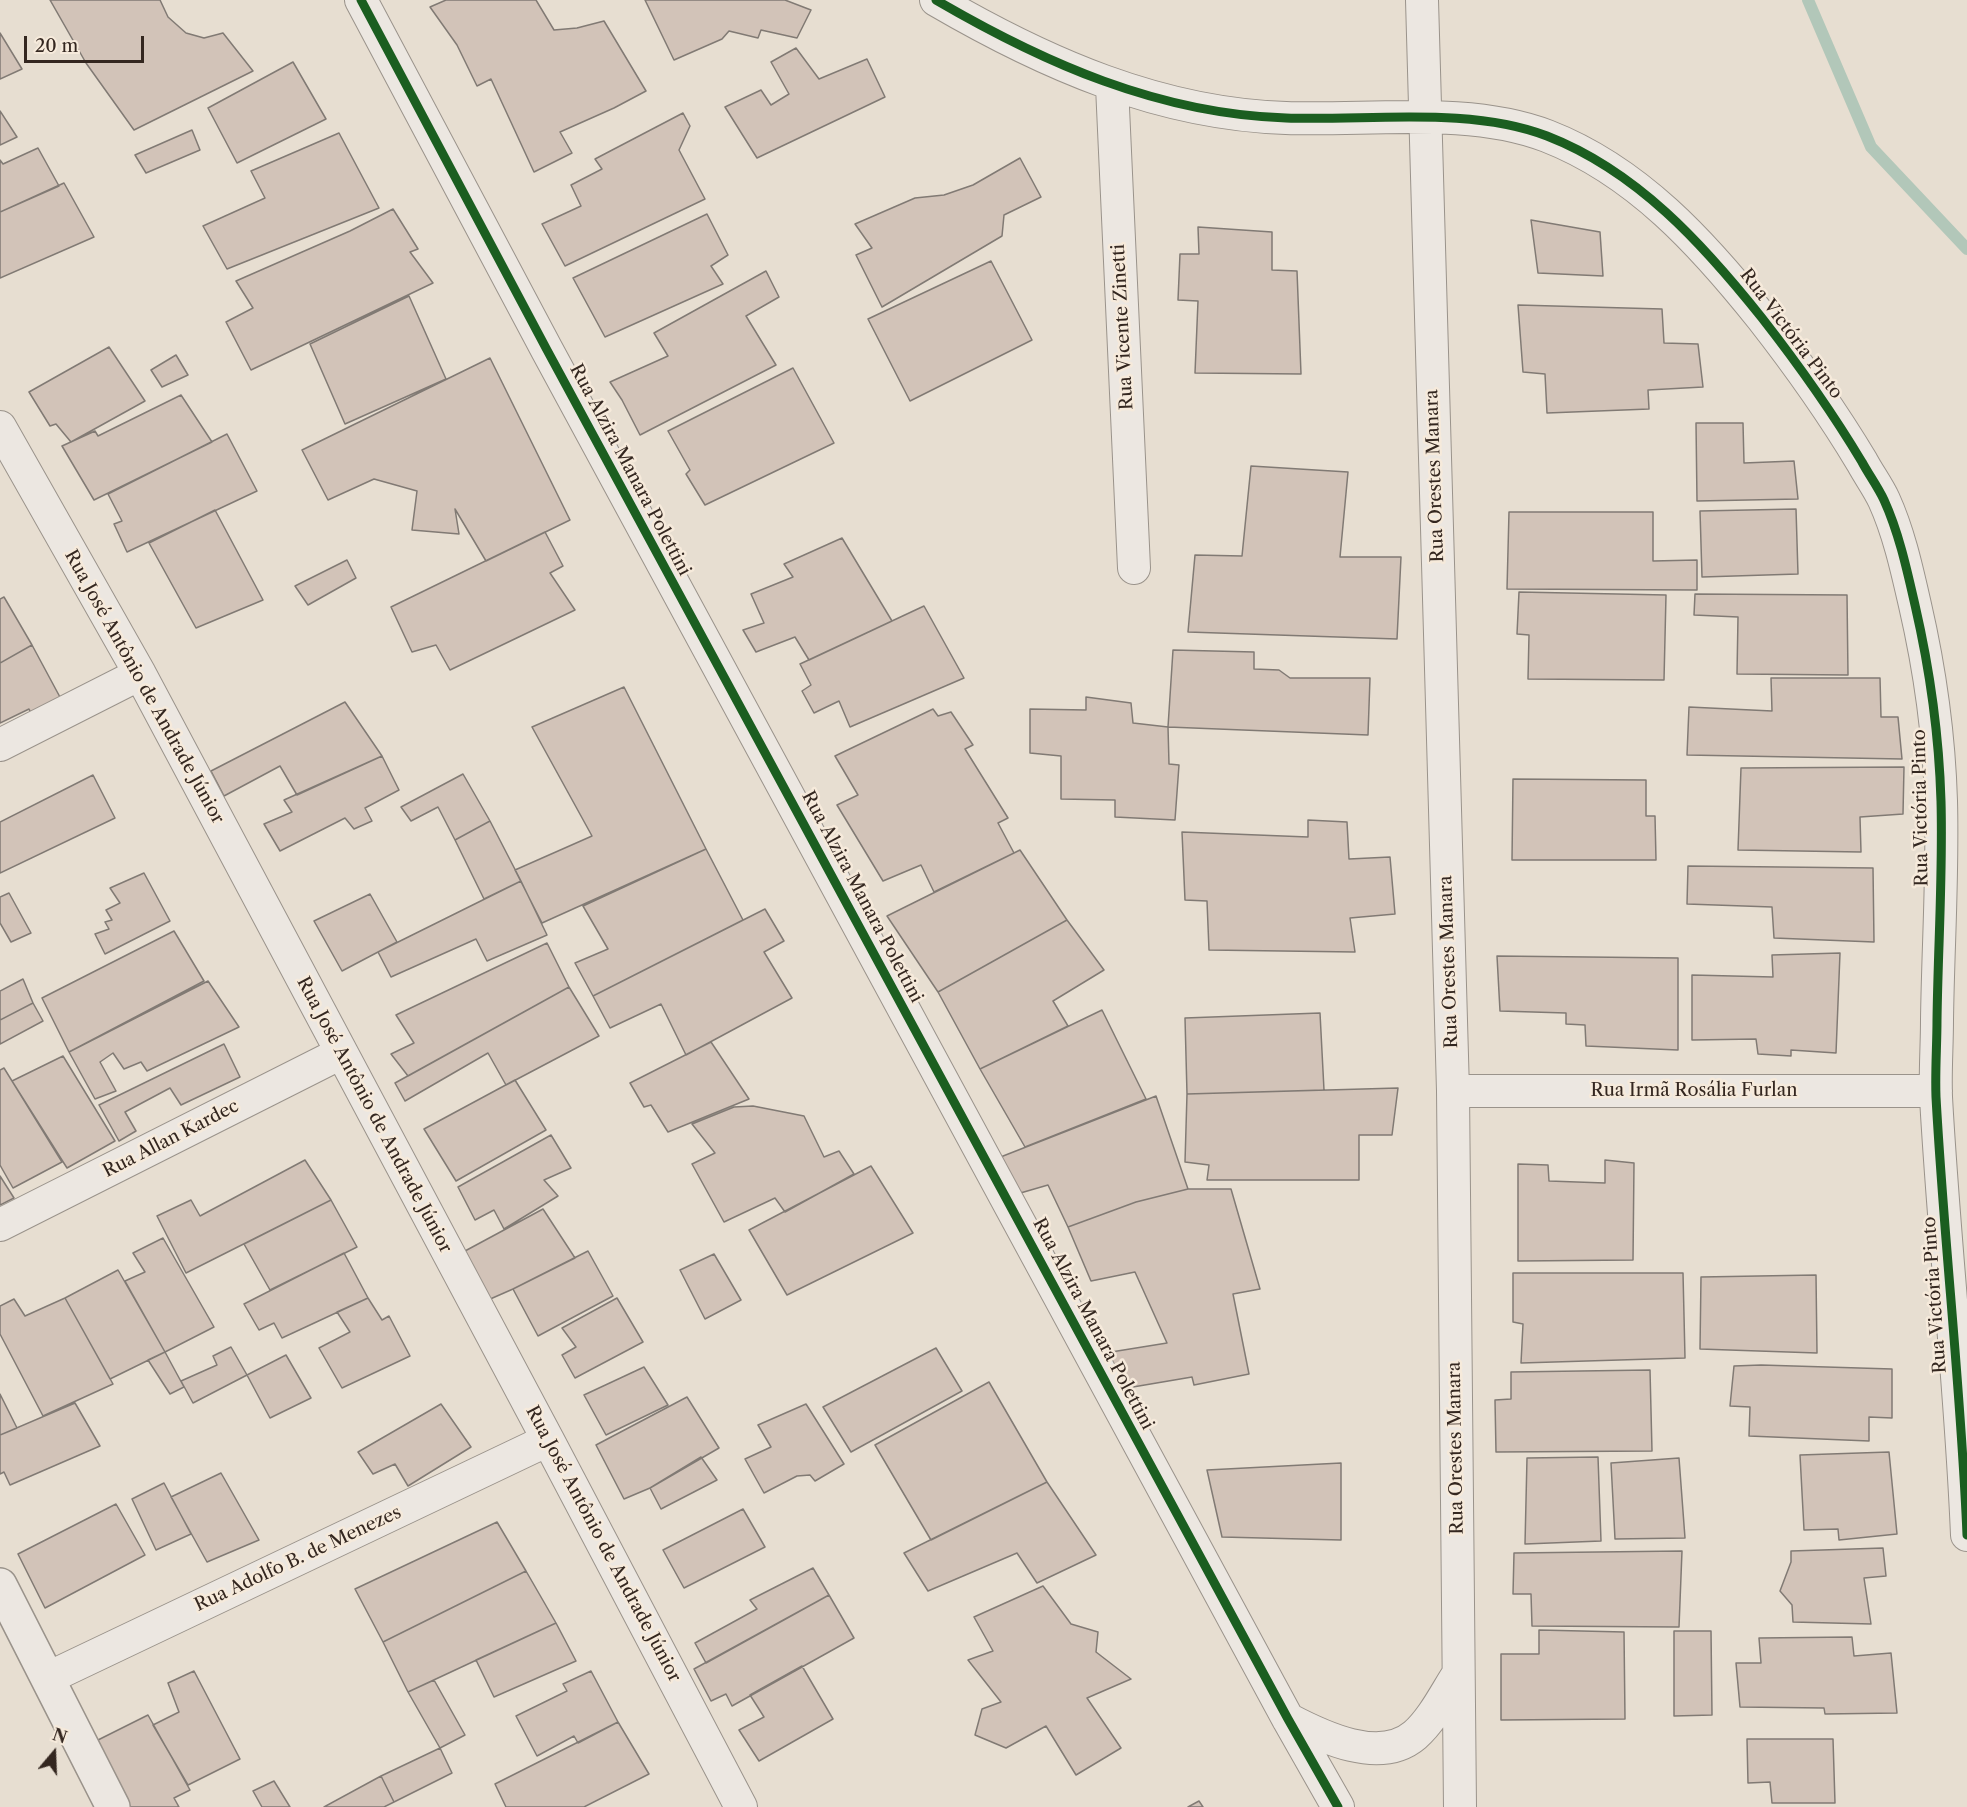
<!DOCTYPE html>
<meta charset="utf-8">
<style>
body{margin:0}
#map{position:relative;width:1967px;height:1807px;overflow:hidden;background:#e7ded1;font-family:"Libre Caslon Text",serif}
canvas{display:block}
.north{position:absolute;left:24px;top:1723px;width:60px;height:60px;-webkit-text-stroke:4px #f6eadb;paint-order:stroke;rotate:19deg;font-size:16px;font-weight:700;line-height:24px;text-align:center;color:#342720}
.north::after{content:'';display:block;margin:auto;width:21px;height:27px;background:#342720;clip-path:polygon(50% 0,100% 100%,50% 72%,0 100%)}
.scale{position:absolute;left:24px;top:36px;width:120px;height:27px;box-sizing:border-box;border:3px solid #342720;border-top:0;padding-left:8px;font-size:18px;line-height:21px;white-space:nowrap;color:#342720;-webkit-text-stroke:4px #f6eadb;paint-order:stroke}
</style>
<div id="map">
<canvas width="1967" height="1807"></canvas>
<div class="north">N</div>
<div class="scale">20 m</div>
</div>
<script>
const ctx = document.querySelector('canvas').getContext('2d');
ctx.lineJoin = 'round';
function stroke(path, color, width, dash) {
  ctx.strokeStyle = color;
  ctx.lineWidth = width;
  ctx.lineCap = dash ? 'butt' : 'round';
  ctx.setLineDash(dash || []);
  ctx.stroke(path);
}
function paint(path, color) {
  ctx.fillStyle = color;
  ctx.fill(path, 'evenodd');
}
function write(font, color, halo, rows, align = 'center') {
  ctx.font = font + ' "Libre Caslon Text",serif';
  ctx.lineWidth = 5;
  ctx.setLineDash([]);
  ctx.textBaseline = 'middle';
  ctx.strokeStyle = halo;
  ctx.fillStyle = color;
  for (const [text, x, y, turn = 0] of rows) {
    ctx.save();
    ctx.translate(x, y);
    ctx.rotate((+turn || 0) * Math.PI / 180);
    ctx.textAlign = isNaN(turn) ? turn : align;
    if (halo) ctx.strokeText(text, 0, 0);
    ctx.fillText(text, 0, 0);
    ctx.restore();
  }
}
const stream = new Path2D(`
 M 1808,0 L 1871,147 L 1967,249`);
const building = new Path2D(`
 M 50,0 L 160,0 L 168,17 L 186,33 L 204,38 L 223,33 L 253,71 L 134,130 L 86,63 Z
 M 446,0 L 536,0 L 554,30 L 577,28 L 604,21 L 646,91 L 614,108 L 560,132 L 572,153 L 534,172 L 491,79 L 477,86 L 457,45 L 430,7 Z
 M 645,0 L 785,0 L 811,10 L 797,38 L 761,30 L 758,38 L 729,31 L 722,39 L 674,60 Z
 M 0,33 L 22,69 L 0,79 Z
 M 796,48 L 819,79 L 867,59 L 885,97 L 757,158 L 725,107 L 761,90 L 771,105 L 789,94 L 771,62 Z
 M 293,62 L 326,119 L 237,163 L 208,108 Z
 M 0,111 L 17,137 L 0,145 Z
 M 683,113 L 690,126 L 679,150 L 705,199 L 565,266 L 542,224 L 581,206 L 571,185 L 602,169 L 595,159 Z
 M 192,130 L 200,150 L 146,173 L 135,155 Z
 M 339,133 L 379,208 L 227,269 L 203,226 L 265,198 L 251,171 Z
 M 38,148 L 59,186 L 0,212 L 0,160 L 3,164 Z
 M 1020,158 L 1041,197 L 1004,215 L 1002,236 L 882,307 L 856,255 L 872,248 L 855,224 L 915,198 L 944,195 L 973,185 Z
 M 64,183 L 94,237 L 0,278 L 0,212 Z
 M 393,209 L 418,249 L 410,252 L 433,283 L 251,370 L 226,322 L 253,308 L 236,281 L 350,231 Z
 M 707,214 L 728,255 L 711,266 L 723,284 L 605,337 L 573,278 Z
 M 1531,220 L 1600,232 L 1603,276 L 1538,273 Z
 M 1198,227 L 1272,232 L 1272,270 L 1297,271 L 1301,374 L 1195,373 L 1198,301 L 1178,300 L 1180,254 L 1199,254 Z
 M 991,261 L 1032,340 L 910,401 L 868,319 Z
 M 766,271 L 779,297 L 746,316 L 776,365 L 640,435 L 622,400 L 610,382 L 668,356 L 654,333 Z
 M 409,296 L 446,379 L 345,424 L 310,344 Z
 M 1518,305 L 1662,309 L 1664,343 L 1698,344 L 1703,387 L 1648,390 L 1649,409 L 1547,413 L 1545,374 L 1523,372 Z
 M 109,347 L 145,401 L 71,442 L 56,424 L 50,426 L 29,392 Z
 M 176,355 L 188,375 L 162,387 L 151,370 Z
 M 490,358 L 570,520 L 486,561 L 455,509 L 459,534 L 412,530 L 417,491 L 374,479 L 328,500 L 302,450 Z
 M 793,368 L 834,443 L 705,505 L 686,474 L 690,470 L 668,431 Z
 M 181,395 L 212,442 L 94,500 L 62,446 L 95,431 L 98,436 Z
 M 1696,423 L 1743,423 L 1744,463 L 1794,461 L 1798,499 L 1697,501 Z
 M 227,434 L 257,491 L 127,552 L 114,524 L 122,521 L 108,494 Z
 M 1251,466 L 1348,472 L 1340,557 L 1401,557 L 1397,639 L 1188,632 L 1195,555 L 1242,556 Z
 M 1796,509 L 1798,574 L 1702,577 L 1700,511 Z
 M 215,510 L 263,600 L 196,628 L 149,543 Z
 M 1509,512 L 1653,512 L 1653,561 L 1697,560 L 1697,590 L 1507,589 Z
 M 545,532 L 563,566 L 550,573 L 575,610 L 450,670 L 436,645 L 412,652 L 391,607 Z
 M 842,538 L 892,621 L 809,660 L 795,637 L 756,652 L 743,630 L 764,623 L 751,594 L 793,577 L 784,564 Z
 M 347,560 L 356,578 L 308,605 L 295,586 Z
 M 1519,592 L 1666,595 L 1664,680 L 1528,679 L 1529,635 L 1517,634 Z
 M 1695,594 L 1847,595 L 1848,675 L 1737,674 L 1738,617 L 1694,615 Z
 M 4,597 L 32,645 L 0,663 L 0,599 Z
 M 924,606 L 964,678 L 850,727 L 839,701 L 814,713 L 802,691 L 811,685 L 800,664 Z
 M 32,645 L 61,699 L 32,715 L 29,709 L 0,723 L 0,663 Z
 M 1173,650 L 1254,652 L 1254,669 L 1279,670 L 1290,678 L 1370,678 L 1368,735 L 1168,727 Z
 M 1771,678 L 1880,678 L 1881,717 L 1898,717 L 1902,759 L 1687,755 L 1689,707 L 1772,711 Z
 M 624,687 L 706,849 L 542,923 L 515,870 L 592,836 L 532,727 Z
 M 1086,697 L 1131,703 L 1133,723 L 1168,727 L 1169,764 L 1179,765 L 1175,820 L 1115,817 L 1115,800 L 1061,799 L 1061,756 L 1030,753 L 1030,709 L 1086,710 Z
 M 345,702 L 382,756 L 297,795 L 280,766 L 224,796 L 211,771 Z
 M 933,709 L 938,716 L 951,712 L 973,745 L 965,749 L 1008,818 L 998,823 L 1014,853 L 934,892 L 921,865 L 883,881 L 837,805 L 858,795 L 835,756 Z
 M 382,756 L 399,790 L 365,808 L 372,821 L 354,829 L 345,818 L 280,851 L 264,824 L 292,812 L 284,800 Z
 M 1904,767 L 1903,814 L 1860,817 L 1861,852 L 1738,850 L 1741,768 Z
 M 463,774 L 490,821 L 455,840 L 438,807 L 411,821 L 401,807 Z
 M 93,775 L 115,818 L 0,873 L 0,822 Z
 M 1513,779 L 1646,780 L 1646,816 L 1655,816 L 1656,860 L 1512,860 Z
 M 1308,820 L 1347,822 L 1349,859 L 1390,857 L 1395,914 L 1350,918 L 1355,952 L 1209,950 L 1207,901 L 1185,900 L 1182,832 L 1308,837 Z
 M 490,821 L 521,881 L 484,899 L 455,840 Z
 M 706,849 L 743,920 L 593,996 L 575,963 L 608,949 L 583,906 Z
 M 1020,850 L 1067,920 L 938,992 L 887,916 Z
 M 1688,866 L 1873,868 L 1874,942 L 1774,938 L 1772,907 L 1687,904 Z
 M 144,873 L 170,921 L 105,954 L 95,934 L 109,929 L 105,922 L 112,920 L 106,910 L 120,903 L 110,888 Z
 M 521,881 L 547,935 L 487,961 L 476,939 L 391,977 L 378,952 Z
 M 9,893 L 31,933 L 11,942 L 0,923 L 0,897 Z
 M 370,894 L 397,942 L 342,971 L 314,921 Z
 M 765,909 L 784,941 L 764,952 L 792,998 L 686,1055 L 661,1004 L 610,1028 L 593,996 Z
 M 1067,920 L 1104,970 L 1053,1001 L 1068,1026 L 980,1069 L 938,992 Z
 M 174,931 L 204,981 L 69,1052 L 42,998 Z
 M 547,943 L 569,987 L 408,1076 L 391,1054 L 414,1043 L 396,1015 Z
 M 1840,953 L 1836,1053 L 1791,1050 L 1791,1056 L 1758,1054 L 1756,1039 L 1692,1040 L 1692,975 L 1773,977 L 1772,955 Z
 M 1497,956 L 1678,958 L 1678,1050 L 1586,1046 L 1585,1025 L 1566,1024 L 1566,1013 L 1500,1011 Z
 M 23,979 L 33,1003 L 0,1020 L 0,991 Z
 M 208,981 L 239,1027 L 147,1071 L 141,1062 L 124,1069 L 113,1053 L 100,1062 L 116,1091 L 95,1099 L 69,1052 Z
 M 569,987 L 599,1036 L 506,1085 L 488,1053 L 405,1101 L 395,1083 Z
 M 33,1003 L 43,1021 L 0,1044 L 0,1020 Z
 M 1102,1010 L 1146,1099 L 1025,1147 L 980,1069 Z
 M 1320,1013 L 1324,1090 L 1187,1094 L 1185,1018 Z
 M 711,1042 L 749,1099 L 668,1132 L 651,1105 L 644,1107 L 630,1083 Z
 M 224,1044 L 240,1077 L 181,1105 L 170,1088 L 125,1112 L 136,1131 L 119,1141 L 99,1105 Z
 M 63,1056 L 115,1141 L 67,1168 L 12,1081 Z
 M 4,1068 L 62,1162 L 13,1188 L 0,1165 L 0,1070 Z
 M 515,1080 L 546,1130 L 456,1181 L 424,1129 Z
 M 1398,1088 L 1392,1135 L 1359,1135 L 1359,1180 L 1207,1180 L 1209,1165 L 1185,1162 L 1187,1094 Z
 M 1156,1096 L 1188,1189 L 1136,1202 L 1068,1227 L 1048,1185 L 1017,1194 L 998,1158 Z
 M 753,1106 L 804,1116 L 824,1157 L 839,1151 L 854,1174 L 785,1212 L 775,1198 L 724,1222 L 692,1164 L 715,1153 L 692,1124 L 734,1107 Z
 M 551,1135 L 571,1168 L 544,1180 L 558,1196 L 504,1229 L 494,1210 L 475,1220 L 458,1187 Z
 M 305,1160 L 331,1200 L 186,1273 L 157,1216 L 191,1200 L 200,1216 Z
 M 1605,1160 L 1634,1163 L 1633,1260 L 1518,1261 L 1518,1164 L 1548,1165 L 1549,1181 L 1605,1183 Z
 M 871,1166 L 913,1233 L 787,1295 L 749,1230 Z
 M 0,1176 L 14,1198 L 0,1205 Z
 M 1188,1189 L 1231,1189 L 1260,1289 L 1233,1294 L 1249,1374 L 1194,1385 L 1192,1377 L 1127,1388 L 1105,1353 L 1167,1343 L 1135,1272 L 1091,1281 L 1068,1227 L 1136,1202 Z
 M 331,1200 L 357,1247 L 270,1290 L 244,1244 Z
 M 543,1209 L 575,1258 L 513,1289 L 488,1300 L 465,1251 Z
 M 163,1238 L 214,1327 L 165,1352 L 125,1281 L 145,1272 L 133,1253 Z
 M 588,1251 L 613,1296 L 538,1336 L 513,1289 Z
 M 344,1253 L 368,1298 L 282,1338 L 274,1323 L 259,1330 L 244,1304 Z
 M 714,1254 L 741,1300 L 705,1319 L 680,1270 Z
 M 118,1270 L 165,1352 L 110,1379 L 65,1298 Z
 M 1513,1273 L 1683,1273 L 1685,1358 L 1521,1363 L 1523,1324 L 1513,1322 Z
 M 1816,1275 L 1817,1353 L 1700,1349 L 1701,1277 Z
 M 65,1298 L 113,1384 L 43,1416 L 0,1334 L 0,1306 L 14,1299 L 25,1316 Z
 M 368,1298 L 382,1320 L 389,1316 L 410,1356 L 342,1388 L 319,1348 L 350,1332 L 337,1312 Z
 M 617,1298 L 643,1342 L 575,1378 L 562,1355 L 576,1347 L 562,1328 Z
 M 231,1347 L 247,1375 L 193,1403 L 181,1381 L 217,1365 L 213,1356 Z
 M 936,1348 L 962,1391 L 851,1452 L 823,1407 Z
 M 165,1352 L 184,1387 L 170,1394 L 148,1360 Z
 M 286,1355 L 311,1398 L 270,1418 L 247,1375 Z
 M 1761,1365 L 1892,1369 L 1892,1418 L 1869,1417 L 1869,1441 L 1749,1436 L 1750,1407 L 1730,1406 L 1734,1366 Z
 M 644,1367 L 668,1405 L 606,1435 L 584,1395 Z
 M 1650,1370 L 1652,1451 L 1496,1452 L 1495,1400 L 1511,1399 L 1511,1372 Z
 M 989,1382 L 1047,1482 L 931,1540 L 875,1445 Z
 M 0,1394 L 17,1428 L 0,1435 Z
 M 687,1397 L 719,1448 L 650,1488 L 624,1499 L 596,1445 Z
 M 75,1403 L 100,1446 L 10,1485 L 4,1472 L 0,1474 L 0,1435 Z
 M 441,1404 L 471,1447 L 408,1486 L 395,1464 L 373,1474 L 358,1452 Z
 M 806,1404 L 844,1464 L 815,1481 L 810,1475 L 797,1476 L 764,1493 L 745,1459 L 771,1447 L 758,1425 Z
 M 1889,1452 L 1897,1534 L 1839,1540 L 1838,1529 L 1804,1530 L 1800,1455 Z
 M 701,1457 L 717,1480 L 661,1509 L 650,1488 Z
 M 1598,1457 L 1601,1541 L 1525,1544 L 1527,1458 Z
 M 1679,1458 L 1685,1538 L 1615,1539 L 1611,1463 Z
 M 1341,1463 L 1341,1540 L 1222,1537 L 1207,1470 Z
 M 221,1473 L 259,1540 L 207,1562 L 171,1497 Z
 M 1047,1482 L 1096,1555 L 1037,1583 L 1017,1553 L 928,1591 L 904,1553 Z
 M 164,1483 L 191,1534 L 156,1550 L 132,1499 Z
 M 116,1504 L 145,1555 L 45,1608 L 18,1554 Z
 M 743,1509 L 765,1547 L 684,1588 L 663,1550 Z
 M 497,1522 L 526,1571 L 383,1642 L 355,1589 Z
 M 1883,1548 L 1886,1576 L 1864,1578 L 1871,1624 L 1793,1622 L 1792,1605 L 1780,1591 L 1791,1562 L 1791,1551 Z
 M 1682,1551 L 1679,1627 L 1532,1626 L 1531,1594 L 1513,1594 L 1514,1553 Z
 M 813,1568 L 829,1595 L 706,1663 L 695,1643 L 757,1609 L 750,1600 Z
 M 526,1571 L 556,1623 L 408,1692 L 383,1642 Z
 M 1043,1586 L 1071,1624 L 1098,1632 L 1096,1652 L 1131,1679 L 1087,1698 L 1121,1748 L 1076,1775 L 1046,1726 L 1006,1748 L 975,1735 L 982,1709 L 1001,1702 L 968,1660 L 993,1651 L 974,1617 Z
 M 829,1595 L 854,1638 L 732,1706 L 726,1694 L 711,1701 L 694,1669 Z
 M 556,1623 L 576,1661 L 494,1697 L 476,1660 Z
 M 1539,1630 L 1624,1632 L 1625,1719 L 1501,1720 L 1501,1654 L 1539,1654 Z
 M 1674,1631 L 1711,1631 L 1712,1715 L 1674,1716 Z
 M 1852,1637 L 1854,1656 L 1891,1653 L 1897,1713 L 1825,1714 L 1824,1708 L 1740,1707 L 1736,1663 L 1761,1663 L 1759,1638 Z
 M 802,1666 L 833,1719 L 759,1761 L 739,1730 L 764,1717 L 750,1695 Z
 M 194,1671 L 240,1759 L 188,1785 L 153,1725 L 179,1712 L 168,1683 Z
 M 591,1671 L 618,1722 L 578,1743 L 574,1736 L 537,1756 L 516,1716 L 567,1691 L 563,1684 Z
 M 434,1680 L 465,1735 L 440,1748 L 408,1692 Z
 M 148,1715 L 190,1790 L 174,1798 L 179,1807 L 127,1807 L 94,1742 Z
 M 618,1722 L 649,1774 L 584,1807 L 506,1807 L 495,1784 Z
 M 1747,1739 L 1833,1739 L 1835,1803 L 1772,1803 L 1770,1782 L 1748,1783 Z
 M 440,1748 L 452,1773 L 394,1802 L 381,1776 Z
 M 381,1776 L 394,1802 L 384,1807 L 324,1807 Z
 M 274,1781 L 290,1807 L 262,1807 L 253,1791 Z
 M 1199,1801 L 1203,1807 L 1188,1807 Z`);
const minor = new Path2D(`
 M 361,0 L 547,350 L 1288,1719 L 1338,1807
 M 936,0 C 1044,63 1159,114 1286,118 C 1368,121 1470,106 1547,136 C 1637,171 1703,244 1762,318 C 1798,364 1832,412 1862,462 C 1869,475 1878,487 1884,500 C 1899,533 1907,570 1915,605 C 1930,670 1939,734 1941,801 C 1943,874 1938,947 1937,1020 C 1937,1046 1935,1071 1936,1097 C 1944,1243 1961,1388 1967,1535
 M 1422,0 L 1453,1091 L 1460,1807
 M 1112,86 L 1134,568
 M 0,427 L 140,674 L 548,1440 L 741,1807
 M 0,745 L 140,674
 M 1453,1091 L 1936,1091
 M 0,1225 L 341,1053
 M 48,1678 L 548,1440
 M 1288,1719 C 1322,1737 1380,1765 1415,1735 C 1433,1719 1445,1694 1458,1674`);
const tertiary = new Path2D(`
 M 0,1585 L 113,1807`);
const cycleway = new Path2D(`
 M 361,0 L 547,350 L 1288,1719 L 1338,1807
 M 936,0 C 1044,63 1159,114 1286,118 C 1368,121 1470,106 1547,136 C 1637,171 1703,244 1762,318 C 1798,364 1832,412 1862,462 C 1869,475 1878,487 1884,500 C 1899,533 1907,570 1915,605 C 1930,670 1939,734 1941,801 C 1943,874 1938,947 1937,1020 C 1937,1046 1935,1071 1936,1097 C 1944,1243 1961,1388 1967,1535`);
const streetNames = [
 ["Rua Vicente Zinetti",1123,327,-93],
 ["Rua Victória Pinto",1791,334,53],
 ["Rua Alzira Manara Polettini",630,470,62],
 ["Rua Orestes Manara",1435,476,-92],
 ["Rua José Antônio de Andrade Júnior",144,687,61],
 ["Rua Victória Pinto",1921,808,-91],
 ["Rua Alzira Manara Polettini",862,897,62],
 ["Rua Orestes Manara",1449,962,-92],
 ["Rua Irmã Rosália Furlan",1694,1091],
 ["Rua José Antônio de Andrade Júnior",374,1115,62],
 ["Rua Allan Kardec",171,1139,-27],
 ["Rua Victória Pinto",1935,1295,-94],
 ["Rua Alzira Manara Polettini",1093,1324,62],
 ["Rua Orestes Manara",1456,1448,-91],
 ["Rua José Antônio de Andrade Júnior",603,1544,62],
 ["Rua Adolfo B. de Menezes",298,1559,-25]
];
stroke(stream, '#b2c7b9', 12);
paint(building, '#d2c3b8');
stroke(building, '#817a74', 1.5);
stroke(minor, '#9a938b', 34);
stroke(tertiary, '#9a938b', 36);
stroke(minor, '#ece7e1', 32);
stroke(tertiary, '#ece7e1', 33);
stroke(cycleway, '#1b5e20', 9);
write('18px', '#342720', '#f6eadb', streetNames);
</script>
